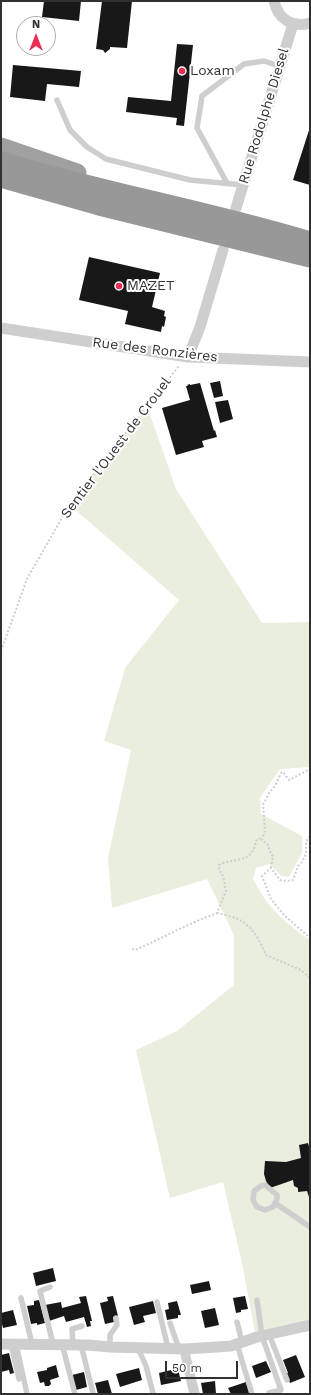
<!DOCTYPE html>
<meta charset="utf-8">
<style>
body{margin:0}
#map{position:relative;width:311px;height:1395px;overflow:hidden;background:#fff;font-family:"Work Sans",sans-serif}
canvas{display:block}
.frame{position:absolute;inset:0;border:2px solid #313131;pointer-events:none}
.north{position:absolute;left:16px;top:16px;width:40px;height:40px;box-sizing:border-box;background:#fff;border:1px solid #adadad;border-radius:50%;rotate:0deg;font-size:11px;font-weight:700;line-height:16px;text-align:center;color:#313131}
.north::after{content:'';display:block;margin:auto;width:14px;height:18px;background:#ee2d55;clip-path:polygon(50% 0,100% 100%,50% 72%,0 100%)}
.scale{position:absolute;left:165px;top:1361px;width:73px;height:18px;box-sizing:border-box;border:2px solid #313131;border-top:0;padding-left:5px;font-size:12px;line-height:14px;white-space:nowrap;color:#313131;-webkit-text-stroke:3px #fff;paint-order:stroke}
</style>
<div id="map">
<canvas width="311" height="1395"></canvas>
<div class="frame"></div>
<div class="north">N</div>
<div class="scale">50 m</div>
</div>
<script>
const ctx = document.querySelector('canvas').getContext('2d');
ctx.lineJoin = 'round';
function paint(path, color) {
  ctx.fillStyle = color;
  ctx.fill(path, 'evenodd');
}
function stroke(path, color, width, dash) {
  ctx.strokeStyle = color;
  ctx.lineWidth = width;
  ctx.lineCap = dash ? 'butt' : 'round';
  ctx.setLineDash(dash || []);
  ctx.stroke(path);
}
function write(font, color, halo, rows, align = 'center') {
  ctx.font = font + ' "Work Sans",sans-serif';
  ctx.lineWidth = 4;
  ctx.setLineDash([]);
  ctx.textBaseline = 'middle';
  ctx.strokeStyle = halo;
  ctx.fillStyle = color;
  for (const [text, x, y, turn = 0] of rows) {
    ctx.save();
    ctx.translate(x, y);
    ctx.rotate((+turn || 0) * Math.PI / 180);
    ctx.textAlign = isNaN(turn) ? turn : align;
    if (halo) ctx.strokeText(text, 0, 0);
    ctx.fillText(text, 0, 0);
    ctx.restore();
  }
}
const green = new Path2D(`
 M 147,406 L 176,489 L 262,623 L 310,622 L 310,767 L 280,769 L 260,798 L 261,814 L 302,836 L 302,853 L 289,877 L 281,876 L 270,864 L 256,868 L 253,879 C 267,907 285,923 310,940 L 310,1320 L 255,1332 L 242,1263 L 223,1182 L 170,1198 L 136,1050 L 177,1031 L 234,985 L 234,935 L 207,879 L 112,908 L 108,858 L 131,750 L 104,741 L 125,668 L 179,600 L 70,505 Z`);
const building = new Path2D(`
 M 44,1 L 81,1 L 79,21 L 42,17 Z
 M 102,1 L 132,1 L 127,48 L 110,47 L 110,49 L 105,53 L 103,50 L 96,49 Z
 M 177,44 L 193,45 L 184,126 L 176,125 L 177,118 L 126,112 L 128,97 L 171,101 Z
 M 13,65 L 81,71 L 79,87 L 47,84 L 45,101 L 10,97 Z
 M 310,127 L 310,185 L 293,180 Z
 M 89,257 L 160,273 L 152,307 L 165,311 L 164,316 L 166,317 L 164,327 L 162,326 L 161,332 L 125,324 L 128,311 L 79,300 Z
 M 220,381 L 223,396 L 214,398 L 210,383 Z
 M 200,383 L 214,431 L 215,430 L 217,437 L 202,441 L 204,447 L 176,455 L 162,408 L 190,400 L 186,386 L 188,386 L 187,385 L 190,384 L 190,385 Z
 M 228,400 L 233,419 L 220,423 L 215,402 Z
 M 308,1143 L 310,1150 L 310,1200 L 307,1191 L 298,1192 L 298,1188 L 294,1186 L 293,1180 L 270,1188 L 266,1181 L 264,1174 L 265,1161 L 286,1162 L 301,1158 L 299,1145 Z
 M 53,1268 L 56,1281 L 36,1286 L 33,1273 Z
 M 209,1281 L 211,1290 L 192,1294 L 190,1285 Z
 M 86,1296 L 92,1321 L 90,1321 L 91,1326 L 87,1327 L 84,1317 L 66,1322 L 64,1316 L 49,1321 L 45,1305 L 61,1302 L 62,1308 L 81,1303 L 79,1297 Z
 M 113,1296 L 118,1316 L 113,1317 L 114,1322 L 105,1324 L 100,1303 L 108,1301 L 107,1297 Z
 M 245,1296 L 248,1309 L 241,1310 L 241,1312 L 236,1313 L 233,1298 Z
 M 39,1300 L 45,1323 L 37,1325 L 37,1323 L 31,1324 L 27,1306 L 34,1305 L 34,1301 Z
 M 153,1301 L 156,1313 L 143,1316 L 145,1322 L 134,1325 L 129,1307 Z
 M 177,1301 L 181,1315 L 178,1315 L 178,1318 L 167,1320 L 165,1310 L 169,1309 L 168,1303 Z
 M 215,1308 L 219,1325 L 205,1328 L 201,1311 Z
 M 13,1310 L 17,1325 L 3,1328 L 1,1320 L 1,1313 Z
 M 9,1353 L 14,1373 L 10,1374 L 9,1370 L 1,1372 L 1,1355 Z
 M 296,1355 L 305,1377 L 290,1383 L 286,1373 L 288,1373 L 283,1360 Z
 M 266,1361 L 271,1372 L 256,1378 L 252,1366 Z
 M 56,1365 L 59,1377 L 50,1380 L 51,1384 L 49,1386 L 45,1386 L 44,1382 L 40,1383 L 37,1372 L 47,1370 L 47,1368 Z
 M 139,1368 L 142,1380 L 120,1387 L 116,1374 Z
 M 171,1370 L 171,1371 L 178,1370 L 181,1381 L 161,1385 L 159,1373 Z
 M 84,1372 L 87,1387 L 76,1390 L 72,1375 Z
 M 108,1380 L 112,1394 L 98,1394 L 95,1383 Z
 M 215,1381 L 216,1394 L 203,1394 L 201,1383 Z
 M 246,1382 L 250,1394 L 231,1394 L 228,1388 Z`);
const path = new Path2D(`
 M 1,651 L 27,579 L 67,509 L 125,434 L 179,366
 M 310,836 L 306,842 L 306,854 L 302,862 L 298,866 L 293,880 L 287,881 L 280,880 L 271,868 L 262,876 L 271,899 L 284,915 L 310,938
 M 271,868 L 273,856 L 271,854 L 268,845 L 262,840 L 265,830 L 263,805 L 269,793 L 275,786 L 281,773 L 283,772 L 289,780 L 310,769
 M 217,913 C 225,915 236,917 243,922 C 254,929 261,943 266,955 L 301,970 L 310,978
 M 132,949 L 135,950 C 163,938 189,923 217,913 L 226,891 C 224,886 225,882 223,877 C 222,871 219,874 219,865 C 229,859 246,862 252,852 C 255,848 255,843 257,839 L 262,838`);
const service = new Path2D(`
 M 57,100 L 70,130 L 87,147 L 106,159 L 190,180 L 243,185
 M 227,183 L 197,128 L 202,96 L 244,64 L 264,61 L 279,66
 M 265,1185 L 277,1195 L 277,1199 L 273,1207 L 265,1210 L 257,1207 L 253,1200 L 254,1191 L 261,1186 Z
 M 275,1203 L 310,1227
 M 50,1287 L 40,1291 L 53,1344
 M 21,1298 L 32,1344
 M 257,1300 L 262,1336 L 281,1390 L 269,1393
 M 157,1302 L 168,1348
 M 237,1322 L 242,1342
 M 170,1323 L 179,1349
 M 269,1334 L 287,1380
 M 11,1344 L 19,1379
 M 16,1344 L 27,1394
 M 62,1344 L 75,1394
 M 73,1344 L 72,1329 L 82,1326
 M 237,1344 L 252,1394
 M 81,1345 L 93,1393
 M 110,1347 L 110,1335 L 117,1325 L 116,1318
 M 138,1348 L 146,1366 L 153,1393
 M 182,1349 L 192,1394
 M 186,1349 L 197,1394`);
const minor = new Path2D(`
 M 274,1 C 278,19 292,28 310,23
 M 236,208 L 293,24
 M 1,328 L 188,357 L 310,362
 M 188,357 L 200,327 L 223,250
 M 1,1344 L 88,1345 L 110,1347 L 186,1349 L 231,1346 L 257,1337 L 310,1325`);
const trunk = new Path2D(`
 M 1,147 L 77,173`);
const motorway = new Path2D(`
 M 1,162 C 103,193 208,211 310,242
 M 1,177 L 99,205 L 310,257`);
const markers = [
 [182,71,4,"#ee2d55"],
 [119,286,4,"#ee2d55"]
];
const poiNames = [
 ["Loxam",190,71],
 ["MAZET",127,286]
];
const streetNames = [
 ["Rue Rodolphe Diesel",264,116,-73],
 ["Rue des Ronzières",155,350,7],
 ["Sentier l'Ouest de Crouel",116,448,-53]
];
paint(green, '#e9eedf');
paint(building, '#181818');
stroke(path, '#cecece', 2, [2, 2]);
stroke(service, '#cecece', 5.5);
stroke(minor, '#cecece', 11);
stroke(trunk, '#a0a0a0', 19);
stroke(motorway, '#989898', 21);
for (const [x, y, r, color] of markers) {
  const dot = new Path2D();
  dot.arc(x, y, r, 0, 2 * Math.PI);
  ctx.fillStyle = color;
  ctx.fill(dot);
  stroke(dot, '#fff', 1.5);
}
write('14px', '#313131', '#fff', poiNames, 'left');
write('14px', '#313131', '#fff', streetNames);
</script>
